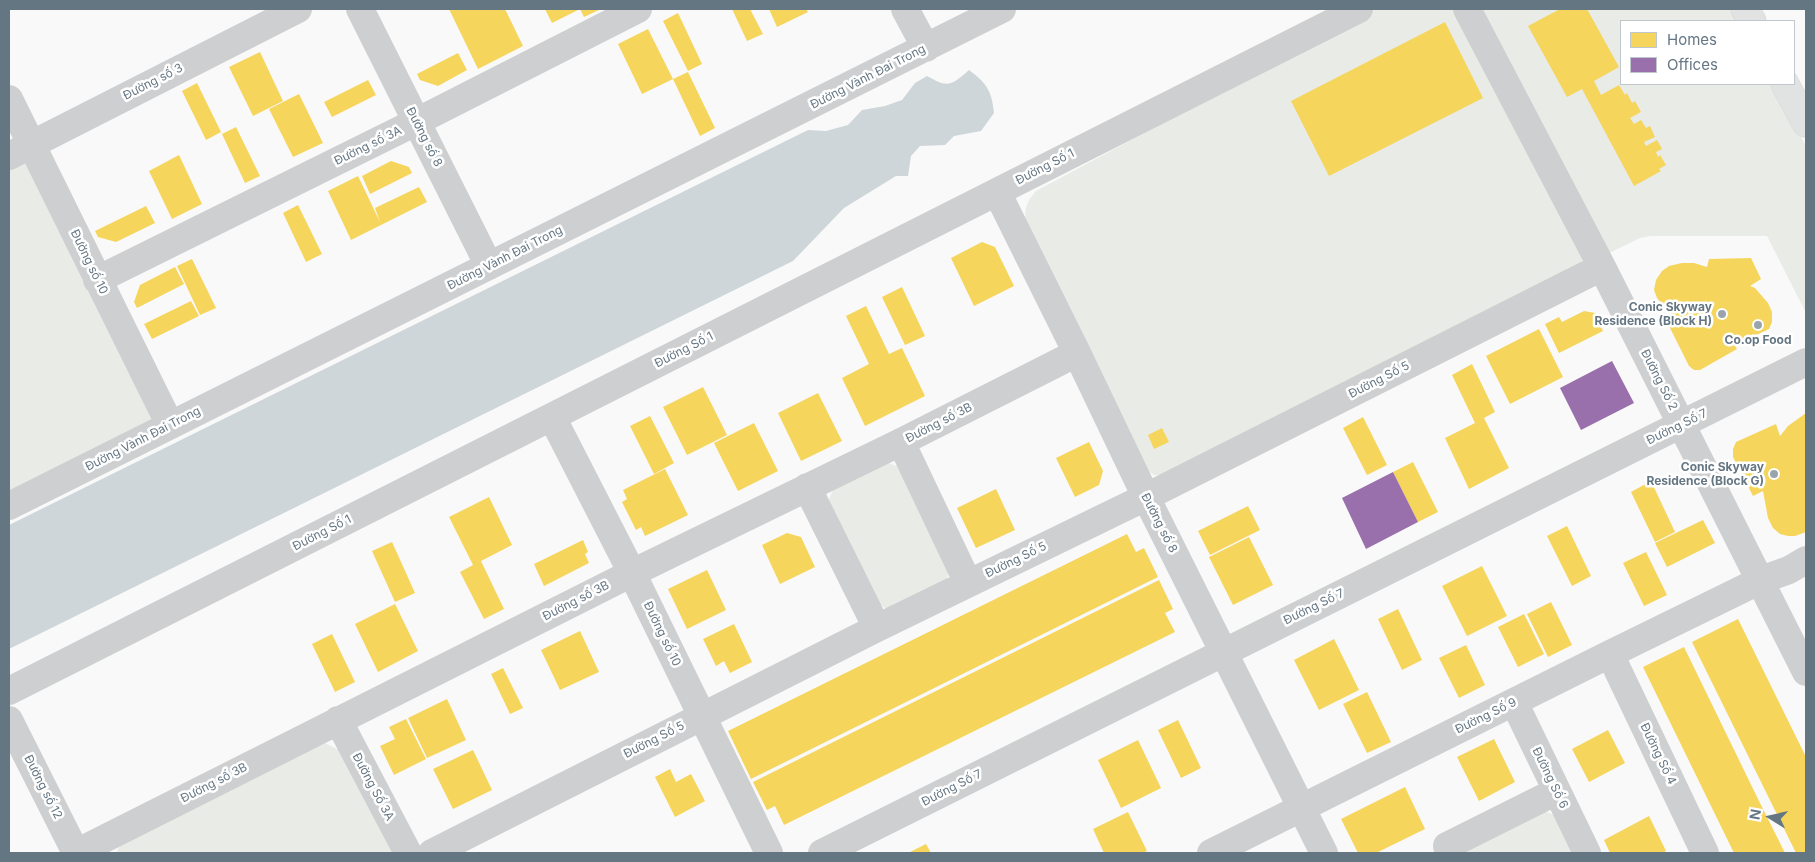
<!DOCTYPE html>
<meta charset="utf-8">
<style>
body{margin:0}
#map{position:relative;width:1815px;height:862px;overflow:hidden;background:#f9f9f9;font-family:Inter,sans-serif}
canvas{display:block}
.frame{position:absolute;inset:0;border:10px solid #657683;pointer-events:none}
.legend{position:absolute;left:1620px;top:20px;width:175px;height:65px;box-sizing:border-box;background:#fff;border:1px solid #c1c8cd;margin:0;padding:6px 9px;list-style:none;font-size:15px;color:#657683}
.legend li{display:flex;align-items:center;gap:10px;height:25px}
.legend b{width:25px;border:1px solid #c1c8cd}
.north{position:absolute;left:1745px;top:792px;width:50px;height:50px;-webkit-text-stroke:4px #fff;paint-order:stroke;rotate:280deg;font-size:14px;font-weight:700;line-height:20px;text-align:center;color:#657683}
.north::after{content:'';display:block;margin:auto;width:18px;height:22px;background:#657683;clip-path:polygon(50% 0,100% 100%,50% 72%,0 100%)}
</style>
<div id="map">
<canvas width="1815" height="862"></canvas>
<div class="frame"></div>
<ul class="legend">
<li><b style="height:14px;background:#f6d55c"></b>Homes</li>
<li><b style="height:14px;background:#9970ab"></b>Offices</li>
</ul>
<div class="north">N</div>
</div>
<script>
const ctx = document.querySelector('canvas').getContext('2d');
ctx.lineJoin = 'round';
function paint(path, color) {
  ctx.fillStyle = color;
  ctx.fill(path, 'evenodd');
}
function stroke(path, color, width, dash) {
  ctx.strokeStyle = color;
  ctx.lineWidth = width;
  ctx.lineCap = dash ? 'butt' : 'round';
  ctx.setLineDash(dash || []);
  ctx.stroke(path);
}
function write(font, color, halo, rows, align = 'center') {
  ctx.font = font + ' Inter,sans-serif';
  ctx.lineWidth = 5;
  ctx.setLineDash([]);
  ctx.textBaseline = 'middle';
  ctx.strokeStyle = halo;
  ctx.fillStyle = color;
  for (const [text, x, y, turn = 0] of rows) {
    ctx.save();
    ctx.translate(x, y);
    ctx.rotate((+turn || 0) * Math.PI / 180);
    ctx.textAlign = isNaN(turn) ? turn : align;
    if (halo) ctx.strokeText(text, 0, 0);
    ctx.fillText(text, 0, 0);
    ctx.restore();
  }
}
const green = new Path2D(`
 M 1376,9 L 1458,9 L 1583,258 L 1581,264 L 1161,475 L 1154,475 L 1146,469 L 1028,227 C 1023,212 1025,203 1036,191 Z
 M 1477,9 L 1734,9 L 1740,21 L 1621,21 L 1621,84 L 1773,84 L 1806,146 L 1806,313 L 1767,236 L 1650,236 L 1640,238 L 1605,255 Z
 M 28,162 L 152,417 L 150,424 L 9,499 L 9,166 Z
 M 886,462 L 899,467 L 949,572 L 947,579 L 893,609 L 885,608 L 879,604 L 830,506 L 829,499 L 833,490 Z
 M 325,743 L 339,750 L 394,853 L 117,853 L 118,849 L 125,839 Z
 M 1546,812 L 1558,816 L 1578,853 L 1466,853 L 1469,849 L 1541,813 Z`);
const water = new Path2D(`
 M 969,70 C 987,83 992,92 994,113 L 981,131 L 954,136 L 945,145 L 920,146 L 911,156 L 908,176 L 896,176 L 844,208 L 793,261 L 9,649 L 9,525 L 808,130 L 826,131 L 848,125 L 862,110 L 885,106 L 902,100 L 915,83 L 927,76 C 948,88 951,86 969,70 Z`);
const homes = new Path2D(`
 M 449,9 L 505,9 L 523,46 L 478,69 Z
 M 545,9 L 601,9 L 584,17 L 580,9 L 552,23 Z
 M 732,9 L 750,9 L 763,34 L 747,41 Z
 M 769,9 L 806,9 L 808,12 L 777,27 Z
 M 1560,9 L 1587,9 L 1619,67 L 1594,81 L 1601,95 L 1619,85 L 1625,95 L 1627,93 L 1632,103 L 1635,101 L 1641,112 L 1630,118 L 1634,124 L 1641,120 L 1646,128 L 1650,126 L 1655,137 L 1644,142 L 1646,146 L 1657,140 L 1662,149 L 1656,152 L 1658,157 L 1660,155 L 1666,165 L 1659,169 L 1661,171 L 1634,186 L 1582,89 L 1567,97 L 1528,26 Z
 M 678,13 L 702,64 L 688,71 L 663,21 Z
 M 1445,22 L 1483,98 L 1329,176 L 1291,101 Z
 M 648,29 L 673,79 L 642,94 L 618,44 Z
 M 260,52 L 283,101 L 253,116 L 229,67 Z
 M 458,53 L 467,70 L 438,86 L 420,80 L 417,74 Z
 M 688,72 L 715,128 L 700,136 L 673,79 Z
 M 368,80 L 376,95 L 332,117 L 324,102 Z
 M 197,83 L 221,132 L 206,140 L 182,91 Z
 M 299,94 L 323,143 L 293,157 L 269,109 Z
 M 236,127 L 260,176 L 245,183 L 222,134 Z
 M 179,155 L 202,204 L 172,219 L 149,171 Z
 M 391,161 L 409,167 L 412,173 L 370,194 L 362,176 Z
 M 358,176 L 380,222 L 375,208 L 419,187 L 427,202 L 351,240 L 328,191 Z
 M 298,205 L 322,254 L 306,262 L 283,213 Z
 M 146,206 L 155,223 L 116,242 L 98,237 L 95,231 Z
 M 982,242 L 995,247 L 1014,286 L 974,306 L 951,258 Z
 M 1751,258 L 1761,279 L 1750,286 L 1755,288 L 1768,303 L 1772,312 L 1772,322 L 1769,329 L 1750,338 L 1730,338 L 1737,349 L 1700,370 L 1694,370 L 1689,366 L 1668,324 L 1676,317 L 1667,311 L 1657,298 L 1654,290 L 1656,280 L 1662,271 L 1669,266 L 1682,263 L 1694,263 L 1707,267 L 1709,259 Z
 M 192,259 L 216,308 L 200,315 L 177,266 Z
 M 175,267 L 184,284 L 137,308 L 134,302 L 140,285 Z
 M 902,287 L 925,336 L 905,345 L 882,297 Z
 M 191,301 L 199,316 L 152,339 L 144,324 Z
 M 866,306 L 889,354 L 902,348 L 925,396 L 865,426 L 842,378 L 869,364 L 846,316 Z
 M 1584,311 L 1595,313 L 1603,331 L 1559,353 L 1545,324 L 1559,317 L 1562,322 Z
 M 1539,329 L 1563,377 L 1510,404 L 1486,356 Z
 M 1472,364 L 1495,412 L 1484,418 L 1509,468 L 1469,489 L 1445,438 L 1475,423 L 1452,375 Z
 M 703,387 L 727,435 L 687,455 L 663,407 Z
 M 818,393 L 842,441 L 801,461 L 778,413 Z
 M 1806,413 L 1806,532 L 1795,536 L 1788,536 L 1780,534 L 1773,528 L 1768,518 L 1763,491 L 1753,496 L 1733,457 L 1733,449 L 1736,442 L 1776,424 L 1780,436 L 1788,426 Z
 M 650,416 L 674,463 L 654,474 L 630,426 Z
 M 1363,417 L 1387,465 L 1367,475 L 1343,428 Z
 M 754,423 L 778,471 L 738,491 L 714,443 Z
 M 1162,428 L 1169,442 L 1154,449 L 1148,435 Z
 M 1089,442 L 1103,471 L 1099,485 L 1075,497 L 1056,458 Z
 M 1413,462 L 1438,512 L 1418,522 L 1393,472 Z
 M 665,469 L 688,515 L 645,536 L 641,527 L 636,530 L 622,502 L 627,499 L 623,490 Z
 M 1651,481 L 1675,532 L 1655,542 L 1631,492 Z
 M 996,489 L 1015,530 L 976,548 L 957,508 Z
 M 489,497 L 512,545 L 481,561 L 504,609 L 484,619 L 460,572 L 473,565 L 449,517 Z
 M 1248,506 L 1260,530 L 1210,555 L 1198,531 Z
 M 1703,520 L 1715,543 L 1667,567 L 1655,543 Z
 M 1567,526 L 1591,576 L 1572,586 L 1547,536 Z
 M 787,533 L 801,537 L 815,567 L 780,584 L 762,545 Z
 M 1127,534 L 1136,552 L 1144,548 L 1158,577 L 751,779 L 728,731 Z
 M 1249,537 L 1273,585 L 1233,605 L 1209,557 Z
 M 583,540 L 588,552 L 585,554 L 589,563 L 544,586 L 534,564 Z
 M 392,542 L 415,593 L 395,602 L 372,551 Z
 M 1646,552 L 1667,595 L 1644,606 L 1623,563 Z
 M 1482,566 L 1507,616 L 1467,636 L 1442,586 Z
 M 707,570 L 726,610 L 687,629 L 668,589 Z
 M 1159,580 L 1173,609 L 1165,613 L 1175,632 L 784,825 L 775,806 L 767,810 L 753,782 Z
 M 1551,602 L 1572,645 L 1548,657 L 1527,614 Z
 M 395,604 L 418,651 L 378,672 L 355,624 Z
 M 1398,609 L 1422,660 L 1402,670 L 1378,619 Z
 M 1524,614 L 1544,654 L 1518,667 L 1498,627 Z
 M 1738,619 L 1806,757 L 1806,853 L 1796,853 L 1692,642 Z
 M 734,624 L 752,662 L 730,673 L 724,661 L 716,666 L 703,639 Z
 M 580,631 L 599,672 L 560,690 L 541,650 Z
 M 332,634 L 355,682 L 335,692 L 312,644 Z
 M 1334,639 L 1359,690 L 1319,710 L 1294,660 Z
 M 1466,645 L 1485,685 L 1459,698 L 1439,658 Z
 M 1684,647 L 1758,799 L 1785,853 L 1734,853 L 1643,667 Z
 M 503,668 L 523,708 L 510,714 L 491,674 Z
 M 1367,692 L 1391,742 L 1367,753 L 1343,704 Z
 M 447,699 L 466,740 L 427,758 L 408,718 Z
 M 406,719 L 426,759 L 394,775 L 380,746 L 395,739 L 389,727 Z
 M 1178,720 L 1201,768 L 1181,778 L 1158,730 Z
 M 1608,730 L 1625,763 L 1589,782 L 1572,749 Z
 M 1494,739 L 1515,782 L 1479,801 L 1457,757 Z
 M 1138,740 L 1161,788 L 1121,808 L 1098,760 Z
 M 473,750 L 492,790 L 453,809 L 433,769 Z
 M 670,769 L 676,782 L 691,774 L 705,801 L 675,817 L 655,777 Z
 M 1405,787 L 1425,829 L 1376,853 L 1358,853 L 1341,819 Z
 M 1128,812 L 1147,851 L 1142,853 L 1104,853 L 1093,829 Z
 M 1649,816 L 1666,851 L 1663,853 L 1610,853 L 1604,840 Z
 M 926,844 L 931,853 L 908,853 Z`);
const offices = new Path2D(`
 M 1612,361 L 1634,403 L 1581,430 L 1560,388 Z
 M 1393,472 L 1418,522 L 1366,549 L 1342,498 Z`);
const minor = new Path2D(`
 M 360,9 L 489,266
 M 905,9 L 926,48
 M 1467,9 L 1602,267 L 1806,672
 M 9,99 L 170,425
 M 9,156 L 298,9
 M 997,192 L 1077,353 L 1146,497 L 1324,853
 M 97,280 L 416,122 L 638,9
 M 552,417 L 632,573 L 769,853
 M 901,442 L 968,583
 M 807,487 L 877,628
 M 9,506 L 1002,9
 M 1610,654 L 1705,853
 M 9,691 L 1359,9
 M 1514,702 L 1587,853
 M 9,720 L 76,853
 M 338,720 L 408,853
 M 76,853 L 632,573 L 901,442 L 1077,353
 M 432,853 L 877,628 L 1146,497 L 1602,267
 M 822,853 L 1806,362
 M 1211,853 L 1610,654 L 1761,580 L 1789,570 L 1806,560
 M 1451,853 L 1447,846 L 1557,791`);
const major = new Path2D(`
 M 1745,9 L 1752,21
 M 1785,84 L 1806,123`);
const markers = [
 [1722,314,5,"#99a4ac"],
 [1758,325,5,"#99a4ac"],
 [1774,474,5,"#99a4ac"]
];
const streetNames = [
 ["Đường Vành Đai Trong",868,77,-27],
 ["Đường số 3",153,82,-27],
 ["Đường số 8",424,137,63],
 ["Đường số 3A",368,146,-26],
 ["Đường Số 1",1045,167,-27],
 ["Đường Vành Đai Trong",505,258,-27],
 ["Đường số 10",89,262,64],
 ["Đường Số 1",684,350,-27],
 ["Đường Số 5",1379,380,-27],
 ["Đường Số 2",1659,380,63],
 ["Đường số 3B",939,423,-27],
 ["Đường Số 7",1677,427,-26],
 ["Đường Vành Đai Trong",143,439,-27],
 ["Đường số 8",1159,523,63],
 ["Đường Số 1",322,533,-27],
 ["Đường Số 5",1016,560,-26],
 ["Đường số 3B",576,601,-27],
 ["Đường Số 7",1314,607,-26],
 ["Đường số 10",662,634,64],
 ["Đường Số 9",1486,716,-26],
 ["Đường Số 5",654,740,-27],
 ["Đường Số 4",1658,754,64],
 ["Đường Số 6",1550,778,64],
 ["Đường số 3B",214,783,-27],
 ["Đường số 12",43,787,63],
 ["Đường Số 3A",373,787,62],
 ["Đường Số 7",952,788,-27]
];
const poiNames = [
 ["Conic Skyway",1712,307],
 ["Residence (Block H)",1712,321],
 ["Co.op Food",1758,340,"center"],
 ["Conic Skyway",1764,467],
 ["Residence (Block G)",1764,481]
];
paint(green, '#e8ebe6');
paint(water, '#ced6d9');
paint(homes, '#f6d55c');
paint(offices, '#9970ab');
stroke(major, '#d5d6d7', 29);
stroke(minor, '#cecfd0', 28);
stroke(major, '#e1e2e2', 28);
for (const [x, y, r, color] of markers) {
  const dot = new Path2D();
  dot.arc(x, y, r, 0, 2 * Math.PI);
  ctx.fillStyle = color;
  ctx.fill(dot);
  stroke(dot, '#fff', 2);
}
write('12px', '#657683', '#fff', streetNames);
write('bold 12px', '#657683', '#fff', poiNames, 'right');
</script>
